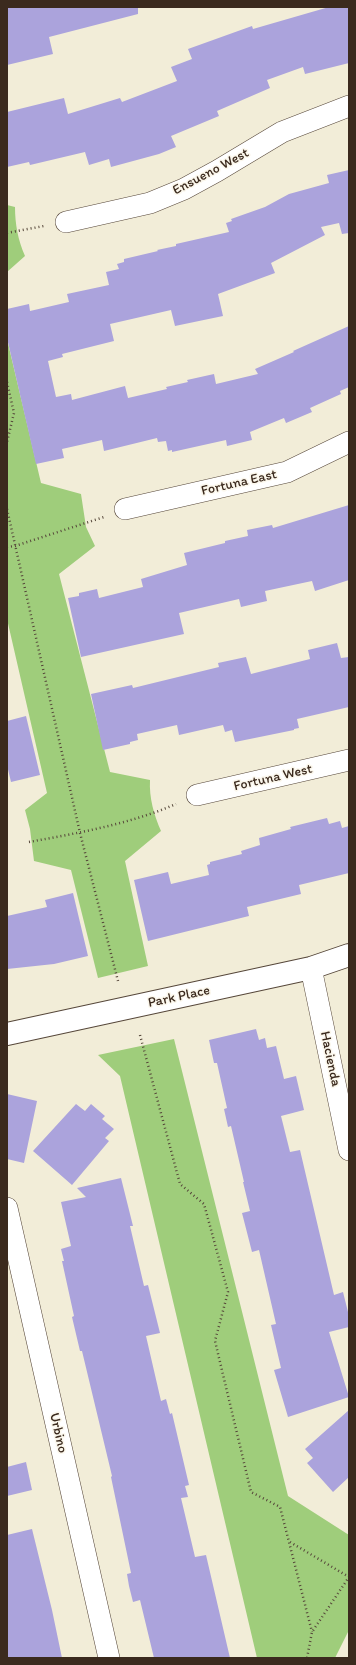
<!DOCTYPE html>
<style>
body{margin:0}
#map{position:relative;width:356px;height:1665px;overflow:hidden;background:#f2edd8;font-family:Itim,sans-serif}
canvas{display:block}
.frame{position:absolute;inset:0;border:8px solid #3b2a1e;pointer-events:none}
</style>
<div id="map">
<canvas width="356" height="1665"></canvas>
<div class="frame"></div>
</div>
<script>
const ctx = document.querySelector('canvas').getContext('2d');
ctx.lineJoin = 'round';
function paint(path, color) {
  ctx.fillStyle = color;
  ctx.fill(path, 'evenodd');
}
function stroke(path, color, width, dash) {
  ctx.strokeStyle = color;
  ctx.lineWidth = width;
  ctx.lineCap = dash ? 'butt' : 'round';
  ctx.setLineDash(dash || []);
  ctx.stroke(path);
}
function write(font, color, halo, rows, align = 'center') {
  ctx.font = font + ' Itim,sans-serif';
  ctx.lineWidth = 3;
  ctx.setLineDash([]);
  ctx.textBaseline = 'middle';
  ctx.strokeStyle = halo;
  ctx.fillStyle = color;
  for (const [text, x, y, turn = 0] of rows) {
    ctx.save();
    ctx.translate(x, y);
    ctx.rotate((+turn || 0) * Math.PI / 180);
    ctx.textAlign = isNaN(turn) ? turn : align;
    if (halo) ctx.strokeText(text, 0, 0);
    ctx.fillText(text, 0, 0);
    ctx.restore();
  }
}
const green = new Path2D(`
 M 7,205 L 15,207 C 15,224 18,240 25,256 L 7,272 Z
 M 7,339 L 41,483 L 81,494 L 86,527 L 95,546 L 59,574 L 110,772 L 150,780 C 149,798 154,815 161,831 L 125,861 L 148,966 L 98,978 L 71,870 L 34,861 L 30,829 L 25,810 L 47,793 L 7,619 Z
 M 174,1039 L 288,1496 L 349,1535 L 349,1630 L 335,1658 L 257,1658 L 120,1076 L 98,1055 Z`);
const building = new Path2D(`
 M 7,7 L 138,7 L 138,14 L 49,37 L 53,54 L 7,65 Z
 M 329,7 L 349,7 L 349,63 L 305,74 L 303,67 L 267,80 L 270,88 L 217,111 L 219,116 L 171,136 L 176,147 L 159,154 L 111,167 L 109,159 L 89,165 L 85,152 L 30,165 L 29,162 L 7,167 L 7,112 L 64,98 L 68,114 L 120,98 L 122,102 L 177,81 L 171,67 L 192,59 L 188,49 L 252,26 L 253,29 Z
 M 349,170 L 349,233 L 342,234 L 339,223 L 321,227 L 325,235 L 271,263 L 275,273 L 218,294 L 223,316 L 175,326 L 171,310 L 110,324 L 114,341 L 62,354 L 63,357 L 48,361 L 56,397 L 71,394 L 72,400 L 125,386 L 128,398 L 167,389 L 166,387 L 188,382 L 187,380 L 214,374 L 216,384 L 258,374 L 255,369 L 294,352 L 293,351 L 349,326 L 349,387 L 340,391 L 341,394 L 310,408 L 312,412 L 286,423 L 284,418 L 250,432 L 252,440 L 227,446 L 226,440 L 172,452 L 172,450 L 168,451 L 166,441 L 158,442 L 157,438 L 104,451 L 102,440 L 62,449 L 64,458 L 36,464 L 7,338 L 7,309 L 29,304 L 30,311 L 69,302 L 67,294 L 109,285 L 106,272 L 119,269 L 117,264 L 124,262 L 124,259 L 158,251 L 157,250 L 176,246 L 176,244 L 229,232 L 226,223 L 232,221 L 231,219 L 265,207 L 289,194 L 329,183 L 327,175 Z
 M 349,505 L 349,580 L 315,591 L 312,581 L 265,591 L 267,601 L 241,607 L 239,599 L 179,613 L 184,634 L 81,657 L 68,598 L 79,596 L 79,593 L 97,589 L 99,598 L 143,587 L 141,579 L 187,565 L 184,553 L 225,543 L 225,541 L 248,536 L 247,530 L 272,525 L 273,528 Z
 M 337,643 L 341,658 L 349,657 L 349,707 L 297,719 L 299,728 L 294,729 L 294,730 L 235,742 L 232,730 L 225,732 L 223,725 L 179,735 L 177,725 L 137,734 L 138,740 L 130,742 L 130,744 L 103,750 L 91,694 L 132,685 L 133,688 L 219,667 L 218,663 L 246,657 L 251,674 L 310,659 L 308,650 Z
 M 26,716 L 40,775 L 11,782 L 7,765 L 7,721 Z
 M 327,818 L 329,824 L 340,821 L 342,828 L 349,826 L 349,873 L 299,885 L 301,894 L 247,907 L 249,916 L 148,941 L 134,880 L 168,872 L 171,884 L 209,875 L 207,865 L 210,864 L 210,862 L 242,854 L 241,851 L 260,845 L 259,838 L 291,829 L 290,827 Z
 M 73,893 L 88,956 L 54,964 L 7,969 L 7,916 L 47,907 L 45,900 Z
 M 256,1029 L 259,1040 L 265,1038 L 267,1048 L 276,1046 L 284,1079 L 296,1076 L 304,1110 L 281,1116 L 290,1152 L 300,1150 L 334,1295 L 343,1292 L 349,1316 L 349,1327 L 329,1332 L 349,1397 L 288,1417 L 274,1370 L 281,1368 L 271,1325 L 276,1324 L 259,1250 L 252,1252 L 242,1213 L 250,1211 L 243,1182 L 244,1182 L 231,1126 L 228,1127 L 224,1109 L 227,1108 L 217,1063 L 214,1063 L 209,1040 Z
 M 7,1094 L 37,1101 L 24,1163 L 7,1159 Z
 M 76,1104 L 85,1111 L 91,1104 L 105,1116 L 102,1119 L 114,1129 L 105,1138 L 109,1141 L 72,1185 L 33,1151 Z
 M 121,1178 L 133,1226 L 130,1226 L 144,1286 L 148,1285 L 160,1333 L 146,1336 L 161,1401 L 166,1399 L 170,1414 L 172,1413 L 189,1485 L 185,1486 L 188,1497 L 181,1498 L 195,1557 L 206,1555 L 230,1658 L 154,1658 L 140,1600 L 133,1602 L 129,1586 L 127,1574 L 131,1573 L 111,1477 L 112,1476 L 82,1351 L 80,1351 L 72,1317 L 74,1316 L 62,1261 L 64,1261 L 61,1249 L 71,1246 L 61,1202 L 86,1197 L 77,1188 Z
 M 349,1410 L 349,1477 L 333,1492 L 307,1463 L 313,1458 L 305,1449 Z
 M 26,1462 L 32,1490 L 7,1496 L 7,1467 Z
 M 32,1529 L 52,1610 L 62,1658 L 7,1658 L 7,1535 Z`);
const path = new Path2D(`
 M 7,233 L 44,226
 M 7,382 L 14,413 L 7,442
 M 7,509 L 80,833 L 118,981
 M 7,547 L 15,546 L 104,517
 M 29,842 C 78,833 130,824 176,804
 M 140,1035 L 180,1184 L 204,1204 L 228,1292 L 215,1341 L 251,1492 L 280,1507 L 312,1632
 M 290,1542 L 349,1577 L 312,1632 L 307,1658`);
const minor = new Path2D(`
 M 66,222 L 150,203 L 184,189 L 217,171 L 282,132 L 349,106
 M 125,509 L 287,472 L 349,442
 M 197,795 L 349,760
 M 311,968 L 349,1150
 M 7,1208 L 109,1658`);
const tertiary = new Path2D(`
 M 7,1034 L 311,968 L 349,955`);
const streetNames = [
 ["Ensueno West",211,172,-28],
 ["Fortuna East",239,483,-13],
 ["Fortuna West",273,778,-13],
 ["Park Place",179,997,-12],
 ["Hacienda",330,1059,78],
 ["Urbino",58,1433,77]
];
paint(green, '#9fcd7b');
paint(building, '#aba3dc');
stroke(minor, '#56473a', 22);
stroke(tertiary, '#56473a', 24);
stroke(path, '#56473a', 2.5, [1, 3]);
stroke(minor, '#fff', 21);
stroke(tertiary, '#fff', 22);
write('14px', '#3b2a1e', '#fbf7ec', streetNames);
</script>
